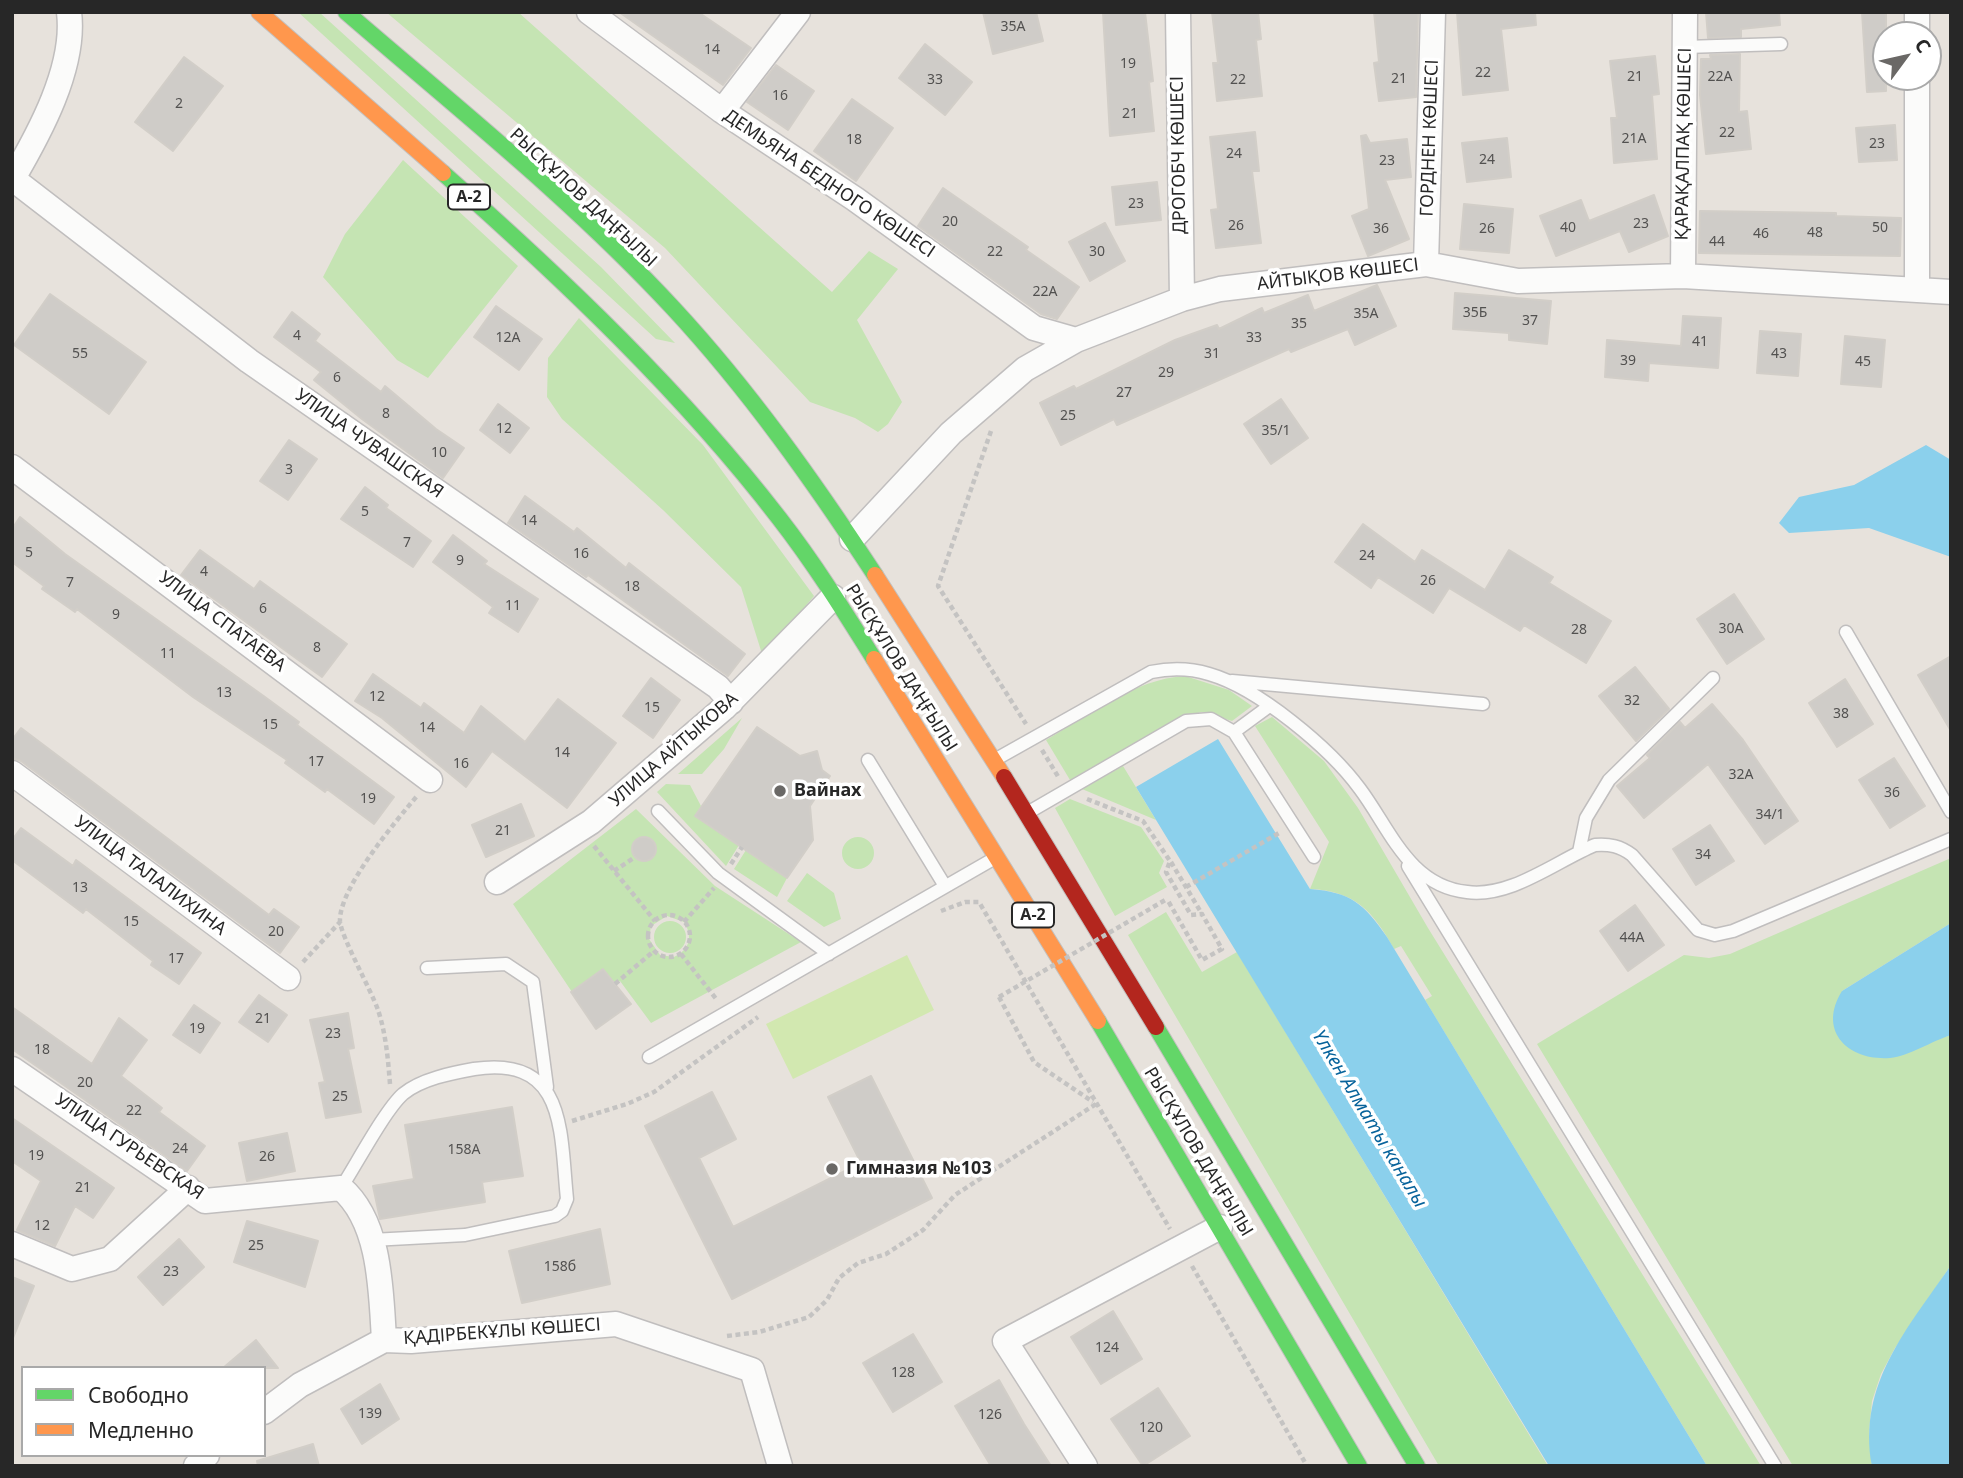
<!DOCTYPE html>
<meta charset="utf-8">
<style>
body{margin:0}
#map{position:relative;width:1963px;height:1478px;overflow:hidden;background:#e7e2dc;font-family:"Noto Sans",sans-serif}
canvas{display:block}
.frame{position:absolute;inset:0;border:14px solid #272727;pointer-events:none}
.legend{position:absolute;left:21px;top:1366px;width:245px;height:91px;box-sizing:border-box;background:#fff;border:2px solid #a9a9a9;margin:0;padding:9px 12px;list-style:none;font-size:21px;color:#272727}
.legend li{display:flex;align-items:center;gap:14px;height:35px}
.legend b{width:35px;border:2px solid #a9a9a9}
.north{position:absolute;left:1872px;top:21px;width:70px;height:70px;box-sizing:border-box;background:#fff;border:2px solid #a9a9a9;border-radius:50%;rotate:57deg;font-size:19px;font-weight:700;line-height:28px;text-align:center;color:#272727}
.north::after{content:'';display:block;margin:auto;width:24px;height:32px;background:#6a6866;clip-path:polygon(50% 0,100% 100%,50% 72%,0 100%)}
</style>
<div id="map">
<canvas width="1963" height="1478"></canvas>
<div class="frame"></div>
<ul class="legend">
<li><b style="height:9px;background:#63d668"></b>Свободно</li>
<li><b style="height:9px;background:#ff974d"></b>Медленно</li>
</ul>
<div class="north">С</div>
</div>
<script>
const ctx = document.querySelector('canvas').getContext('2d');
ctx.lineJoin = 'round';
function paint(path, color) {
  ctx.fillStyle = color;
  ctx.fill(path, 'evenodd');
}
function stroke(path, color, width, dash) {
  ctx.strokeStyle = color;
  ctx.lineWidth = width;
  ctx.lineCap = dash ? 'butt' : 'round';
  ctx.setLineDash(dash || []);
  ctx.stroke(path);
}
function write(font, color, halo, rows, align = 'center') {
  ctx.font = font + ' "Noto Sans",sans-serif';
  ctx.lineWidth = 7;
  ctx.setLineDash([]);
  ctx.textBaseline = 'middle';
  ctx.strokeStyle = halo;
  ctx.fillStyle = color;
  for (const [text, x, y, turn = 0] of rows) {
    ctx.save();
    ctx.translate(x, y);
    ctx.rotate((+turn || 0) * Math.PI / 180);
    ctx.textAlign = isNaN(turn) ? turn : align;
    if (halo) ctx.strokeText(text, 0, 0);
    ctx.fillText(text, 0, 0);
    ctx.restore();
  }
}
const green = new Path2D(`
 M 298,12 L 319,12 L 601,267 L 675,343 L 656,339 Z
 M 386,12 L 518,12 L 832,292 L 869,251 L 898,269 L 857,320 L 902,402 L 888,424 L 878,432 L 855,418 L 810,402 L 665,248 Z
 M 403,160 L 518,266 L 428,378 L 397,360 L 323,277 L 345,234 Z
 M 579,318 L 703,445 L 814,596 L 763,657 L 741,587 L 663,510 L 562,419 L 547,397 L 548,358 Z
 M 1185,676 L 1229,690 L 1252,706 L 1232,721 L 1202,712 L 1184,716 L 1070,780 L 1046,740 C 1089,715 1134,679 1185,676 Z
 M 1272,717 L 1324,761 L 1358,808 L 1428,928 L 1761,1466 L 1707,1466 L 1425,1000 L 1432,996 L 1401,946 L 1394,949 C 1373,911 1355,891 1310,889 L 1329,842 L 1255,726 Z
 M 742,718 L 724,749 L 702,774 L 678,774 Z
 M 1123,766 L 1156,820 L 1082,789 Z
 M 666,784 L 690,785 L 701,806 L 695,816 L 739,845 L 726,866 L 657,792 Z
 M 1070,799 L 1141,827 L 1164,861 L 1159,873 L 1167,887 L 1115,916 L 1055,808 Z
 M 636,809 L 715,886 L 801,942 L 651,1023 L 620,981 L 615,984 L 603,969 L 572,992 L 513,904 ZM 667,916 L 684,922 C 693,936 690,950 674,957 L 660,955 L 649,939 L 651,926 Z
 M842 853a16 16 0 1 1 32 0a16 16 0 1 1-32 0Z
 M 746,850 L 787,878 L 777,897 L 734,869 Z
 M 1951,858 L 1951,923 L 1842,991 L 1932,1041 L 1951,1035 L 1951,1265 L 1895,1348 L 1881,1374 L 1872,1401 L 1869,1432 L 1872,1466 L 1793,1466 L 1537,1044 L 1684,955 L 1709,958 L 1730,954 Z
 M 807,873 L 834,893 L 841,919 L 824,927 L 787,901 Z
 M 1166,912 L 1202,972 L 1237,952 L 1548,1466 L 1439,1466 L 1128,935 Z
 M654 937a16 16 0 1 1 32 0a16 16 0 1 1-32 0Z`);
const pitch = new Path2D(`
 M 907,955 L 934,1010 L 793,1079 L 766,1024 Z`);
const water = new Path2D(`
 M 1926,445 L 1951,460 L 1951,557 L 1869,528 L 1789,533 L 1779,523 L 1799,497 L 1854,485 Z
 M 1218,739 L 1310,889 C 1351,892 1364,904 1387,937 L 1707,1466 L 1549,1466 L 1136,787 Z
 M 1951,923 L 1951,1035 C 1932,1041 1909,1056 1890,1058 C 1848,1061 1817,1031 1842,991 Z
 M 1951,1265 L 1951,1466 L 1872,1466 C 1857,1384 1908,1328 1951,1265 Z`);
const building = new Path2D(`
 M 619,12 L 698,12 L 751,48 L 723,85 Z
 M 983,12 L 1036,12 L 1043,41 L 993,54 Z
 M 1103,12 L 1145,12 L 1153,81 L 1149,82 L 1154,131 L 1110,136 Z
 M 1212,12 L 1258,12 L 1261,39 L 1256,40 L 1262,96 L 1217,101 L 1213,63 L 1218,63 Z
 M 1374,12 L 1418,12 L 1416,97 L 1379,101 L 1374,63 L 1379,62 Z
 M 1457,12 L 1535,12 L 1536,25 L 1501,29 L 1508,90 L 1463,95 Z
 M 1706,12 L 1779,12 L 1780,25 L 1741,29 L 1741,37 L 1708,38 Z
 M 1862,12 L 1886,12 L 1886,91 L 1867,92 Z
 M 925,44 L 972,82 L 945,115 L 899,78 Z
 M 1740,54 L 1739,112 L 1747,111 L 1751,149 L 1706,154 L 1700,95 L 1701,59 L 1711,59 L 1710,55 Z
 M 1655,56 L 1659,94 L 1652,95 L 1657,159 L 1614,163 L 1611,118 L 1617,118 L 1610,61 Z
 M 184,57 L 223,86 L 173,151 L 135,122 Z
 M 776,65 L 814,91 L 788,130 L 747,102 Z
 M 852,99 L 893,128 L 856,181 L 814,151 Z
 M 1895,125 L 1897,160 L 1859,162 L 1856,128 Z
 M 1255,132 L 1259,171 L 1252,171 L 1261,243 L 1216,248 L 1211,210 L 1218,209 L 1210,137 Z
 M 1366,135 L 1370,143 L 1407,139 L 1411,177 L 1385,180 L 1409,239 L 1368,256 L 1352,216 L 1369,209 L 1361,136 Z
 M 1507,138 L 1511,177 L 1467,182 L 1462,143 Z
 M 1157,182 L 1161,220 L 1116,225 L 1112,187 Z
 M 943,188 L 1028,247 L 1026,250 L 1079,287 L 1057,319 L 1041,314 L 918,226 Z
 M 1654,195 L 1668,236 L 1629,252 L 1620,231 L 1556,256 L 1540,216 L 1581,200 L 1589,221 Z
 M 1464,204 L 1513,209 L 1509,253 L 1460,249 Z
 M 1700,211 L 1836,213 L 1836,216 L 1901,218 L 1900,256 L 1699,253 Z
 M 1105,223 L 1125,261 L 1090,281 L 1069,242 Z
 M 1377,285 L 1396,326 L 1355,345 L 1348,329 L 1291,352 L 1289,349 L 1117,425 L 1114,419 L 1061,445 L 1040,403 L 1074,386 L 1076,389 L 1175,340 L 1217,325 L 1219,329 L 1262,308 L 1264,313 L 1308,295 L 1314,311 Z
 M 1455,293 L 1551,301 L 1547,344 L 1509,340 L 1509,333 L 1453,329 Z
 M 50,294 L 146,362 L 109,414 L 14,345 Z
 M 496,306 L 542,339 L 519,370 L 474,337 Z
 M 292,312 L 320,334 L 315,341 L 381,392 L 385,386 L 436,429 L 464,448 L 443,478 L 362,419 L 314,380 L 321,372 L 274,337 Z
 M 1683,316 L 1721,318 L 1718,368 L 1649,363 L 1648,381 L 1605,377 L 1607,340 L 1681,346 Z
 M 1760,331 L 1801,334 L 1798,376 L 1757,373 Z
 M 1845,336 L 1885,340 L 1881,387 L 1841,384 Z
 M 1281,399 L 1308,438 L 1271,464 L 1244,424 Z
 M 498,404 L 529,428 L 510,453 L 480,430 Z
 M 289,440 L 317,459 L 288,500 L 260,481 Z
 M 365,487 L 388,505 L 386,508 L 431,541 L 413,567 L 341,519 Z
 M 525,496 L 574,532 L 577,528 L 626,568 L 629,563 L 745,654 L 728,676 L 588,575 L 586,577 L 508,523 Z
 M 20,517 L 65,554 L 265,697 L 299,722 L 297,725 L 394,797 L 374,824 L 327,789 L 325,792 L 285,763 L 287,760 L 193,697 L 77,609 L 75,612 L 42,589 L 44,586 L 12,562 L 12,529 Z
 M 1363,524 L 1415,562 L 1422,550 L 1485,590 L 1509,550 L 1553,577 L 1549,583 L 1611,621 L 1586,663 L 1524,625 L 1520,631 L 1449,588 L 1433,613 L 1378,577 L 1371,588 L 1335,562 Z
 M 453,535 L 487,561 L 484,564 L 538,599 L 518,632 L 489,613 L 493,607 L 433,562 Z
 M 200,550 L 254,589 L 260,581 L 347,644 L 322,677 L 181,575 Z
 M 1734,594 L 1764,639 L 1727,664 L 1697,619 Z
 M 1951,656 L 1951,731 L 1918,675 Z
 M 1635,667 L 1669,709 L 1636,741 L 1599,696 Z
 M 373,674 L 421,708 L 424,703 L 464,733 L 481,706 L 525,742 L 558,699 L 616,743 L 567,808 L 492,751 L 466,787 L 382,718 L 355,701 Z
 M 651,678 L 680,700 L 653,738 L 623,716 Z
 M 1845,679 L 1873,724 L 1837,747 L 1809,703 Z
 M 1712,704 L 1743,740 L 1798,821 L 1765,844 L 1708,764 L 1644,818 L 1617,786 L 1650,758 L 1647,755 L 1680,722 L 1685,728 Z
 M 757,727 L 800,756 L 817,751 L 822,770 L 830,776 L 810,806 L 813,840 L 787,878 L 695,816 Z
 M 21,728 L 269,915 L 274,909 L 299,927 L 280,953 L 21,761 L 12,758 L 12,740 Z
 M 1894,758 L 1925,806 L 1890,828 L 1859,780 Z
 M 521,804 L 534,836 L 486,857 L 472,825 Z
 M 1710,825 L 1734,861 L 1696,885 L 1673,849 Z
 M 21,828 L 73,866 L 76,860 L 201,953 L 179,984 L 151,965 L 153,961 L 86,909 L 83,913 L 12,860 L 12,840 Z
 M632 849a12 12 0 1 1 24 0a12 12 0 1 1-24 0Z
 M 1635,905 L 1664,945 L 1628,971 L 1600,931 Z
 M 603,969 L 631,1004 L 596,1029 L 571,992 Z
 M 259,995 L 287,1015 L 268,1042 L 239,1022 Z
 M 194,1005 L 220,1023 L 200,1053 L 173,1035 Z
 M 12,1007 L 92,1064 L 119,1018 L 147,1040 L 121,1076 L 162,1108 L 159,1112 L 205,1146 L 187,1171 L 12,1049 Z
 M 348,1013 L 354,1048 L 348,1049 L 361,1112 L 326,1118 L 319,1083 L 325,1082 L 310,1020 Z
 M 871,1076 L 932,1198 L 732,1299 L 645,1126 L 712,1092 L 736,1139 L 699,1158 L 733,1227 L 861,1163 L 828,1097 Z
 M 512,1107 L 523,1176 L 482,1182 L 485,1202 L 380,1219 L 373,1186 L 414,1179 L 405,1125 Z
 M 12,1118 L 114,1188 L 93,1218 L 75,1206 L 55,1246 L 17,1230 L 41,1181 L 12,1161 Z
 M 287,1133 L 295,1171 L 247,1181 L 239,1143 Z
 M 247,1221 L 318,1241 L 305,1287 L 234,1262 Z
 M 600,1229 L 610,1284 L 522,1303 L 509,1251 Z
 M 179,1239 L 204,1267 L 163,1305 L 138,1277 Z
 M 12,1277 L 34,1286 L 13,1338 L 12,1338 Z
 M 1113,1311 L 1142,1359 L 1101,1384 L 1071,1337 Z
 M 913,1334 L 942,1382 L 893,1412 L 863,1363 Z
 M 256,1340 L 278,1368 L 223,1368 Z
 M 999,1380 L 1024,1424 L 1051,1466 L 991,1466 L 955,1406 Z
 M 380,1384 L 399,1419 L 362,1444 L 341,1409 Z
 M 1158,1388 L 1190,1436 L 1143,1466 L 1111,1419 Z
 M 313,1444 L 319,1466 L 258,1466 L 257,1461 Z`);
const path = new Path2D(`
 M 991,431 L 938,586 L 1026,724
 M 1042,750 L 1059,778
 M 1087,799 L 1143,821 L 1170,861 L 1166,872 L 1191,915 L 1202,914 L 1222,949 L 1202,960 L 1167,899
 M 594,846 L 655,921
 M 1171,862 L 1202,914
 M 731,864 L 742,847
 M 614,871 L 635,857
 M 1186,887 L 1279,833
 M 941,911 L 965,902 L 979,902 L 1170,1229
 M648 936a21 21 0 1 1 42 0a21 21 0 1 1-42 0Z
 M 684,922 L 714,888
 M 681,954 L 717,1000
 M 303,962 L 340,922
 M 615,984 L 654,951
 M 999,997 L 1034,1062 L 1093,1102
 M 390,1084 C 388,1059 386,1034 378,1010 C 371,990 342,938 340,922 C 338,889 396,821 417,796
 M 572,1121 L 627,1104 L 654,1092 L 758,1017
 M 1192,1266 L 1307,1466
 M 727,1336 L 759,1332 L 809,1317 L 827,1300 L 839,1278 L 858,1263 L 886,1254 L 923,1230 L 955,1195 L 1096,1104`);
const lane = new Path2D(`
 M 1685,47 L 1781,44
 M 1846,632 L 1951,812
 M 1232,681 L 1483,704
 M 1234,732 L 1268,707
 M 998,758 L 1151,672 C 1171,668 1189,668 1209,674 C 1258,688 1330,748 1360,789 C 1390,829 1409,886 1467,892 C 1511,898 1556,861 1595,845 C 1610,844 1620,846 1632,855 L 1698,930 L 1715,935 L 1733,931 L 1951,839
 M 868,760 L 945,886
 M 658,811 L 718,873 L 829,954
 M 1029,812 L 1186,721 L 1211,719 L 1234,732 L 1314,857
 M 1579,852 L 1586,818 L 1609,780 L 1713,678
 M 1408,866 L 1775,1466
 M 427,968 L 506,964 L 533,982 L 547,1087
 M 649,1057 L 995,858
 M 341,1188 C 356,1165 385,1110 403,1094 C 421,1079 452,1073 474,1069 C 567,1055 560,1132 567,1199 L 562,1211 L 555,1216 L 465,1235 L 372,1240`);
const street = new Path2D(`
 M 589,12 L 722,111 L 855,199 L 1034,328 L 1076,340
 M 1178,12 L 1182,299
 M 1917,12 L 1917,35
 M 722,111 L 798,12
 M 13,179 L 249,361 L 718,687 L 731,702
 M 12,180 C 39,134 76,67 69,12
 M 1426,264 L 1433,12
 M 1683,276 L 1685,12
 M 1917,290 L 1917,77
 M 12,467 L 430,780
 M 852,539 L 951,433 L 1025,369 L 1076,340 L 1182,299 L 1220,289 L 1426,264 L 1518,281 L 1683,276 L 1951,292
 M 12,773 L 288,978
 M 497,882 L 591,822 L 724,708 L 833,597
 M 12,1069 L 205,1201 L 341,1188 C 381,1222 381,1292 384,1340
 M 12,1244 L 72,1269 L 110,1259 L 188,1188
 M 264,1412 L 300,1385 L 384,1340 L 411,1341 L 616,1324 L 752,1370 L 780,1466
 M 196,1466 L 207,1455
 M 1085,1466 L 1005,1341 L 1220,1227`);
const fast = new Path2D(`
 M 346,12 C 457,108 573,200 673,308 C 749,390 814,482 875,575
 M 443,173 C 563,279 681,391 779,518 C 814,563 844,611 874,659
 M 1098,1021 L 1359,1466
 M 1156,1027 L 1417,1466`);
const slow = new Path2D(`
 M 259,12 L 443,173
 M 875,575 L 1004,777
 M 874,659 L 1098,1021`);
const jam = new Path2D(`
 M 1004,777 L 1156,1027`);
const pathBridge = new Path2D(`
 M 999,997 L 1167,899`);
const markers = [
 [780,791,7,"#6a6866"],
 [832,1169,7,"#6a6866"]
];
const numberNames = [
 ["35А",1013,27],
 ["14",712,50],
 ["19",1128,64],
 ["22",1483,73],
 ["21",1635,77],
 ["22А",1720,77],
 ["21",1399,79],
 ["33",935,80],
 ["22",1238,80],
 ["16",780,96],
 ["2",179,104],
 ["21",1130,114],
 ["22",1727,133],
 ["21А",1634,139],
 ["18",854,140],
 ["23",1877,144],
 ["24",1234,154],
 ["24",1487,160],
 ["23",1387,161],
 ["23",1136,204],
 ["20",950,222],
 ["23",1641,224],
 ["26",1236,226],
 ["40",1568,228],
 ["50",1880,228],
 ["36",1381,229],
 ["26",1487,229],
 ["48",1815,233],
 ["46",1761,234],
 ["44",1717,242],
 ["22",995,252],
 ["30",1097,252],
 ["22А",1045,292],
 ["35Б",1475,313],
 ["35А",1366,314],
 ["37",1530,321],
 ["35",1299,324],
 ["4",297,336],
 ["12А",508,338],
 ["33",1254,338],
 ["41",1700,342],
 ["55",80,354],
 ["31",1212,354],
 ["43",1779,354],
 ["39",1628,361],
 ["45",1863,362],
 ["29",1166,373],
 ["6",337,378],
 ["27",1124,393],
 ["8",386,414],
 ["25",1068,416],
 ["12",504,429],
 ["35/1",1276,431],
 ["10",439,453],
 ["3",289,470],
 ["5",365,512],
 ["14",529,521],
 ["7",407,543],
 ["5",29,553],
 ["16",581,554],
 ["24",1367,556],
 ["9",460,561],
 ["4",204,572],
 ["26",1428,581],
 ["7",70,583],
 ["18",632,587],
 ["11",513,606],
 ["6",263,609],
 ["9",116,615],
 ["30А",1731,629],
 ["28",1579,630],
 ["8",317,648],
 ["11",168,654],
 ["13",224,693],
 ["12",377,697],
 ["32",1632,701],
 ["15",652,708],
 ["38",1841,714],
 ["15",270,725],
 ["14",427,728],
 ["14",562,753],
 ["17",316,762],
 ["16",461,764],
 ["32А",1741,775],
 ["36",1892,793],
 ["19",368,799],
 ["34/1",1770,815],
 ["21",503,831],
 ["34",1703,855],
 ["13",80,888],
 ["15",131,922],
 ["20",276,932],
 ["44А",1632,938],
 ["17",176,959],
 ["21",263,1019],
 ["19",197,1029],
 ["23",333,1034],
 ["18",42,1050],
 ["20",85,1083],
 ["25",340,1097],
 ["22",134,1111],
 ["24",180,1149],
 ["158А",464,1150],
 ["19",36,1156],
 ["26",267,1157],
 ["21",83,1188],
 ["12",42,1226],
 ["25",256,1246],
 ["158б",560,1267],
 ["23",171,1272],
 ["124",1107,1348],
 ["128",903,1373],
 ["139",370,1414],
 ["126",990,1415],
 ["120",1151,1428]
];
const shields = [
 [469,197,42],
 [1033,915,42]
];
const shieldNames = [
 ["A-2",469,197],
 ["A-2",1033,915]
];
const streetNames = [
 ["ГОРДНЕН КӨШЕСІ",1430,138,-88],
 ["ҚАРАҚАЛПАҚ КӨШЕСІ",1684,144,-89],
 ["ДРОГОБЧ КӨШЕСІ",1179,155,-91],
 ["ДЕМЬЯНА БЕДНОГО КӨШЕСІ",829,184,34],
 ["РЫСҚҰЛОВ ДАҢҒЫЛЫ",583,198,43],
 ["АЙТЫҚОВ КӨШЕСІ",1338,275,-7],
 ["УЛИЦА ЧУВАШСКАЯ",369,444,35],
 ["УЛИЦА СПАТАЕВА",222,622,37],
 ["РЫСҚҰЛОВ ДАҢҒЫЛЫ",901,668,58],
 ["УЛИЦА АЙТЫКОВА",674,750,-41],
 ["УЛИЦА ТАЛАЛИХИНА",150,876,37],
 ["УЛИЦА ГУРЬЕВСКАЯ",129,1147,34],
 ["РЫСҚҰЛОВ ДАҢҒЫЛЫ",1198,1152,59],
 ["ҚАДІРБЕКҰЛЫ КӨШЕСІ",502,1332,-4]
];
const poiNames = [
 ["Вайнах",794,791],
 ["Гимназия №103",846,1169]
];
const waterNames = [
 ["Үлкен Алматы каналы",1369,1119,59]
];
paint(green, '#c5e4b3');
paint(pitch, '#d2e8b0');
paint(water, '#8bd0ec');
paint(building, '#cfccc8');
stroke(building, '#d2cec8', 2);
stroke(lane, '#c0bebe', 15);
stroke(street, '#c0bebe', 27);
stroke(fast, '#c3c1bf', 18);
stroke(slow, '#c3c1bf', 18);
stroke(jam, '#c3c1bf', 18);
stroke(path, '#c4c3c2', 4.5, [5, 3.5]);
stroke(lane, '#fbfbfa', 12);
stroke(street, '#fbfbfa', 24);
stroke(fast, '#63d668', 16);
stroke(slow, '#ff974d', 16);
stroke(jam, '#b3261e', 16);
stroke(pathBridge, '#c4c3c2', 4.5, [5, 3.5]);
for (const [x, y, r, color] of markers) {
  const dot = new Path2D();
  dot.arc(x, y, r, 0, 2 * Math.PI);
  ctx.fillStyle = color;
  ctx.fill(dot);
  stroke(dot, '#fff', 2.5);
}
write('14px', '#525150', null, numberNames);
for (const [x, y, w] of shields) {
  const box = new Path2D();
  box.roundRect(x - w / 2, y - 12.5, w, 25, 5);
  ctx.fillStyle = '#fff';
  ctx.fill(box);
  stroke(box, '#272727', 2);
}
write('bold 16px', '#272727', null, shieldNames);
write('18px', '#272727', '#fff', streetNames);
write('bold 18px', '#272727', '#fff', poiNames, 'left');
write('italic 19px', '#07639b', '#fff', waterNames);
</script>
